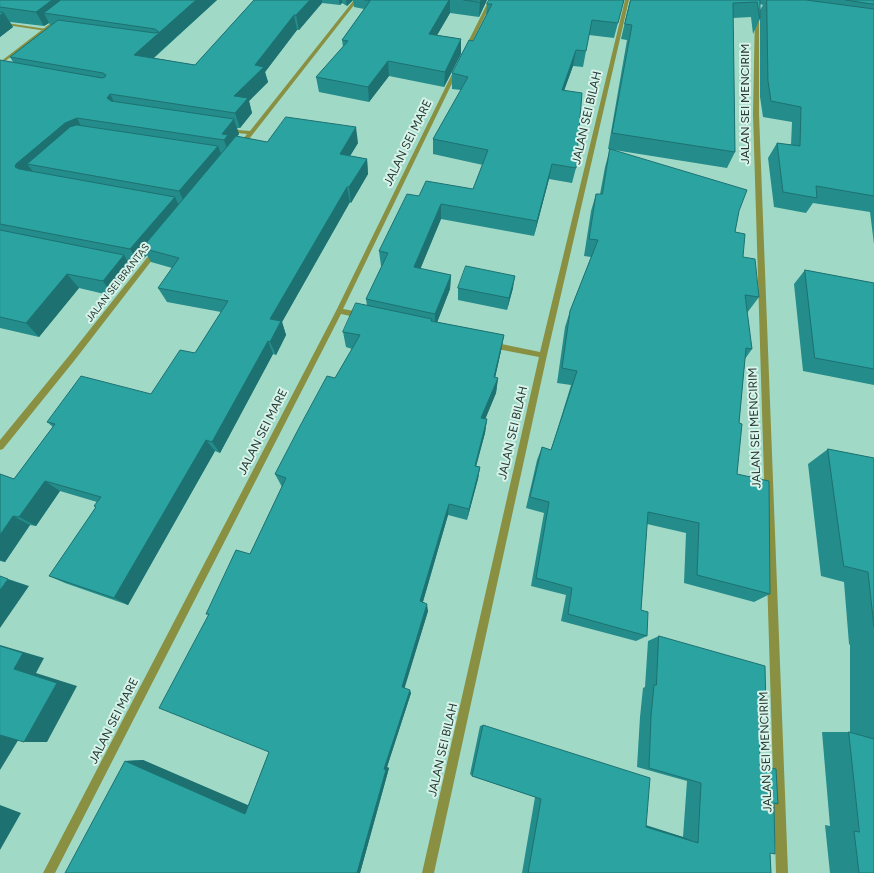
<!DOCTYPE html>
<style>
body{margin:0}
canvas{display:block;background:#a1d9c7}
</style>
<canvas width="874" height="873"></canvas>
<script>
const ctx = document.querySelector('canvas').getContext('2d');
ctx.lineJoin = 'round';
function paint(path, color) {
  ctx.fillStyle = color;
  ctx.fill(path, 'evenodd');
}
function stroke(path, color, width, dash) {
  ctx.strokeStyle = color;
  ctx.lineWidth = width;
  ctx.lineCap = dash ? 'butt' : 'round';
  ctx.setLineDash(dash || []);
  ctx.stroke(path);
}
function write(font, color, halo, rows, align = 'center') {
  ctx.font = font + ' Figtree,sans-serif';
  ctx.lineWidth = 4;
  ctx.setLineDash([]);
  ctx.textBaseline = 'middle';
  ctx.strokeStyle = halo;
  ctx.fillStyle = color;
  for (const [text, x, y, turn = 0] of rows) {
    ctx.save();
    ctx.translate(x, y);
    ctx.rotate((+turn || 0) * Math.PI / 180);
    ctx.textAlign = isNaN(turn) ? turn : align;
    if (halo) ctx.strokeText(text, 0, 0);
    ctx.fillText(text, 0, 0);
    ctx.restore();
  }
}
const service = new Path2D(`
 M 0,22 L 53,30 L 55,31 L 53,32 L 0,24 Z`);
const minor = new Path2D(`
 M 354,0 L 358,0 L 242,148 L 238,148 L 237,147 L 247,134 L 228,132 L 225,130 L 226,129 L 250,131 Z
 M 489,0 L 493,0 L 468,50 L 464,51 L 464,50 Z
 M 625,0 L 629,0 L 547,355 L 434,873 L 422,873 L 539,357 L 492,348 L 488,345 L 492,342 L 540,352 Z
 M 757,13 L 759,14 L 759,114 L 788,873 L 776,873 L 753,114 L 755,14 Z
 M 56,19 L 60,20 L 0,65 L 0,62 Z
 M 454,70 L 458,71 L 343,309 L 360,312 L 363,315 L 360,318 L 341,314 L 55,873 L 43,873 L 336,311 Z
 M 154,249 L 156,249 L 159,251 L 74,361 L 3,449 L 0,450 L 0,440 L 68,357 Z`);
const wall = new Path2D(`
 M 0,0 L 217,0 L 154,58 L 195,65 L 254,0 L 353,0 L 347,6 L 342,3 L 340,5 L 322,3 L 299,30 L 297,30 L 265,72 L 268,82 L 249,101 L 252,113 L 240,128 L 237,128 L 239,134 L 237,137 L 267,142 L 358,143 L 350,156 L 367,159 L 368,174 L 351,203 L 350,202 L 282,322 L 286,335 L 276,355 L 273,354 L 220,453 L 215,451 L 128,605 L 65,583 L 49,576 L 96,507 L 94,506 L 97,502 L 60,491 L 36,526 L 30,525 L 5,562 L 0,561 L 0,474 L 14,479 L 53,427 L 47,422 L 151,394 L 195,353 L 221,312 L 167,302 L 158,288 L 172,268 L 151,262 L 147,255 L 139,263 L 128,261 L 133,270 L 113,296 L 79,288 L 39,337 L 0,328 L 0,60 L 13,62 L 10,57 L 51,26 L 49,23 L 44,26 L 10,22 L 13,27 L 0,37 Z
 M 353,0 L 487,0 L 479,17 L 450,13 L 437,35 L 461,39 L 461,54 L 444,87 L 389,76 L 369,102 L 319,92 L 316,77 L 343,47 L 342,40 L 364,9 L 354,7 Z
 M 624,0 L 614,38 L 589,35 L 583,67 L 573,66 L 564,90 L 576,168 L 572,183 L 549,179 L 534,236 L 441,219 L 420,269 L 451,275 L 450,289 L 437,322 L 504,335 L 501,351 L 495,377 L 498,378 L 496,393 L 485,419 L 487,419 L 485,433 L 476,466 L 480,467 L 478,479 L 467,520 L 448,515 L 423,602 L 428,611 L 404,688 L 411,693 L 387,767 L 389,768 L 360,873 L 125,761 L 143,760 L 248,806 L 269,752 L 209,615 L 206,614 L 250,554 L 282,487 L 275,474 L 335,378 L 352,349 L 346,347 L 343,332 L 367,306 L 366,299 L 382,266 L 381,266 L 379,251 L 419,196 L 473,189 L 483,165 L 433,154 L 433,139 L 461,90 L 452,89 L 452,73 L 473,41 L 486,16 L 487,4 Z
 M 630,0 L 874,0 L 874,244 L 870,212 L 813,203 L 806,213 L 774,207 L 768,158 L 777,143 L 791,145 L 792,122 L 763,117 L 760,97 L 760,10 L 763,5 L 760,4 L 760,19 L 753,34 L 751,17 L 733,18 L 735,152 L 727,168 L 608,149 L 627,40 L 621,39 Z
 M 610,149 L 739,211 L 735,232 L 743,257 L 759,297 L 747,313 L 752,349 L 745,359 L 739,423 L 737,474 L 770,594 L 754,602 L 684,583 L 686,533 L 647,524 L 641,610 L 647,636 L 636,641 L 561,621 L 566,595 L 531,586 L 544,513 L 526,508 L 537,460 L 542,447 L 551,450 L 571,385 L 557,383 L 565,327 L 570,311 L 591,257 L 584,256 L 591,211 L 596,194 L 600,194 L 605,167 Z
 M 805,270 L 874,283 L 874,385 L 803,371 L 794,284 Z
 M 458,288 L 513,288 L 507,310 L 458,300 Z
 M 828,449 L 874,458 L 874,873 L 830,873 L 825,825 L 830,826 L 822,732 L 850,732 L 850,645 L 849,644 L 844,582 L 821,576 L 808,464 Z
 M 659,636 L 766,708 L 759,709 L 760,765 L 778,804 L 774,803 L 770,853 L 771,873 L 522,873 L 535,797 L 472,776 L 470,774 L 480,726 L 483,725 L 646,825 L 683,837 L 687,781 L 637,767 L 640,717 L 643,688 L 645,687 L 648,641 Z`);
const shadedWall = new Path2D(`
 M 52,0 L 79,0 L 44,13 L 49,23 L 44,26 L 36,12 Z
 M 196,0 L 217,0 L 140,70 L 134,55 Z
 M 310,0 L 322,0 L 322,3 L 299,30 L 296,15 Z
 M 339,0 L 342,0 L 342,3 L 340,5 Z
 M 346,0 L 353,0 L 347,6 Z
 M 449,0 L 450,0 L 450,13 L 429,49 L 429,34 Z
 M 481,0 L 487,0 L 479,17 L 480,2 Z
 M 4,13 L 13,27 L 0,37 L 0,15 Z
 M 294,15 L 297,30 L 265,72 L 268,82 L 249,101 L 252,113 L 240,128 L 235,113 L 234,96 L 255,65 Z
 M 461,39 L 461,54 L 444,87 L 445,72 Z
 M 576,50 L 573,66 L 559,105 L 562,90 Z
 M 388,61 L 389,76 L 369,102 L 368,87 Z
 M 110,94 L 118,110 L 107,98 Z
 M 77,118 L 85,134 L 27,164 L 34,173 L 27,179 L 15,167 L 16,164 L 65,123 Z
 M 234,119 L 239,134 L 231,144 L 229,155 L 222,134 Z
 M 356,127 L 358,143 L 342,169 L 340,154 Z
 M 218,146 L 224,161 L 186,206 L 179,191 Z
 M 367,159 L 368,174 L 351,203 L 349,187 Z
 M 552,164 L 549,179 L 534,236 L 537,221 Z
 M 347,187 L 350,202 L 282,322 L 286,335 L 276,355 L 270,342 L 270,319 Z
 M 175,197 L 182,212 L 142,248 L 147,255 L 139,263 L 130,249 Z
 M 441,204 L 441,219 L 415,282 L 414,267 Z
 M 124,255 L 133,270 L 113,296 L 103,281 Z
 M 67,274 L 79,288 L 39,337 L 26,323 Z
 M 451,275 L 450,289 L 435,328 L 435,314 Z
 M 515,276 L 513,288 L 507,310 L 509,298 Z
 M 504,335 L 501,351 L 492,392 L 494,377 Z
 M 268,341 L 273,354 L 220,453 L 212,442 Z
 M 498,378 L 496,393 L 480,432 L 481,418 Z
 M 487,419 L 485,433 L 473,478 L 475,466 Z
 M 206,440 L 215,451 L 128,605 L 114,598 Z
 M 480,467 L 478,479 L 467,520 L 469,509 Z
 M 45,481 L 60,491 L 36,526 L 19,517 Z
 M 449,504 L 448,515 L 421,608 L 420,601 Z
 M 13,516 L 30,525 L 5,562 L 0,560 L 0,535 Z
 M 8,579 L 29,586 L 0,628 L 0,590 Z
 M 427,604 L 428,611 L 404,690 L 402,687 Z
 M 0,645 L 44,658 L 36,673 L 77,686 L 47,742 L 24,742 Z
 M 410,690 L 411,693 L 387,767 L 389,768 L 360,873 L 357,873 L 384,769 Z
 M 0,734 L 22,734 L 0,770 Z
 M 143,760 L 257,809 L 245,814 L 125,761 Z
 M 0,805 L 21,813 L 0,850 Z
 M 634,822 L 683,837 L 698,843 L 646,827 Z`);
const building = new Path2D(`
 M 0,0 L 52,0 L 36,12 L 0,7 Z
 M 61,0 L 196,0 L 134,55 L 195,65 L 254,0 L 310,0 L 296,15 L 294,15 L 255,65 L 264,67 L 234,96 L 248,98 L 235,113 L 110,94 L 107,98 L 111,101 L 234,119 L 222,134 L 228,135 L 224,140 L 77,118 L 65,123 L 16,164 L 15,167 L 19,169 L 175,197 L 130,249 L 0,224 L 0,60 L 102,78 L 105,77 L 106,75 L 103,73 L 10,57 L 58,20 L 155,33 L 159,32 L 155,29 L 44,13 Z
 M 365,0 L 449,0 L 429,34 L 461,39 L 445,72 L 388,61 L 368,87 L 316,77 L 348,41 L 342,40 L 370,1 Z
 M 464,0 L 481,0 L 480,2 Z
 M 489,0 L 624,0 L 618,23 L 592,20 L 586,51 L 576,50 L 562,90 L 582,93 L 576,168 L 552,164 L 537,221 L 441,204 L 414,267 L 451,275 L 435,314 L 366,299 L 388,253 L 379,251 L 407,194 L 419,196 L 426,181 L 473,189 L 488,150 L 433,139 L 468,77 L 452,73 L 469,40 L 473,41 L 492,4 L 487,4 Z
 M 631,0 L 760,0 L 760,19 L 757,2 L 733,3 L 735,152 L 612,133 L 632,25 L 625,24 Z
 M 767,0 L 806,0 L 874,9 L 874,196 L 816,186 L 817,198 L 783,192 L 777,143 L 800,146 L 801,107 L 771,101 L 768,81 Z
 M 846,0 L 874,0 L 874,4 Z
 M 0,12 L 4,13 L 0,15 Z
 M 286,117 L 356,127 L 340,154 L 367,159 L 349,187 L 347,187 L 270,319 L 281,321 L 270,342 L 268,341 L 212,442 L 206,440 L 114,598 L 49,576 L 96,507 L 94,506 L 101,497 L 45,481 L 19,517 L 13,516 L 0,535 L 0,474 L 14,479 L 55,424 L 47,422 L 81,376 L 151,394 L 180,350 L 195,353 L 228,301 L 158,288 L 179,258 L 142,248 L 236,136 L 267,142 Z
 M 77,125 L 218,146 L 179,191 L 27,164 L 70,127 Z
 M 610,149 L 747,190 L 739,211 L 735,232 L 745,234 L 743,257 L 755,259 L 759,297 L 745,295 L 752,349 L 746,348 L 739,423 L 742,424 L 737,474 L 769,481 L 770,594 L 697,575 L 699,523 L 648,512 L 641,610 L 648,612 L 647,636 L 568,614 L 572,588 L 536,578 L 549,502 L 530,497 L 542,447 L 551,450 L 577,371 L 562,368 L 570,311 L 598,240 L 589,239 L 596,194 L 602,194 Z
 M 0,230 L 124,255 L 103,281 L 67,274 L 26,323 L 0,317 Z
 M 466,266 L 515,276 L 509,298 L 458,288 Z
 M 805,270 L 874,283 L 874,369 L 815,358 Z
 M 356,303 L 432,319 L 431,321 L 504,335 L 494,377 L 498,378 L 481,418 L 487,419 L 475,466 L 480,467 L 469,509 L 449,504 L 420,601 L 427,604 L 402,687 L 410,690 L 384,769 L 386,770 L 357,873 L 65,873 L 125,761 L 245,814 L 269,752 L 159,708 L 209,614 L 206,614 L 236,550 L 250,554 L 286,478 L 275,474 L 300,426 L 327,376 L 335,378 L 360,335 L 343,332 Z
 M 828,449 L 874,458 L 874,627 L 868,572 L 844,566 Z
 M 0,576 L 8,579 L 0,590 Z
 M 659,636 L 765,666 L 766,708 L 759,706 L 760,765 L 776,769 L 778,804 L 774,803 L 775,854 L 770,853 L 771,873 L 528,873 L 541,799 L 472,776 L 483,725 L 650,778 L 646,827 L 698,843 L 701,783 L 649,768 L 651,716 L 654,685 L 656,685 Z
 M 0,646 L 23,653 L 14,669 L 57,683 L 24,742 L 0,735 Z
 M 849,732 L 874,739 L 874,873 L 859,873 L 854,831 L 859,832 Z`);
const farStreetnames = [
 ["JALAN SEI BRANTAS",118,283,-52]
];
const streetNames = [
 ["JALAN SEI MENCIRIM",745,104,-90],
 ["JALAN SEI BILAH",587,118,-77],
 ["JALAN SEI MARE",408,143,-64],
 ["JALAN SEI MENCIRIM",755,428,-92],
 ["JALAN SEI MARE",263,432,-63],
 ["JALAN SEI BILAH",513,433,-77],
 ["JALAN SEI MARE",114,721,-63],
 ["JALAN SEI BILAH",443,750,-77],
 ["JALAN SEI MENCIRIM",766,752,-92]
];
paint(service, '#8a9041');
paint(minor, '#8a9041');
paint(wall, '#248c8a');
paint(shadedWall, '#1d7271');
paint(building, '#2aa3a1');
stroke(building, '#1d7271', 1);
write('10px', '#243a33', '#d8f3ea', farStreetnames);
write('12px', '#243a33', '#d8f3ea', streetNames);
</script>
